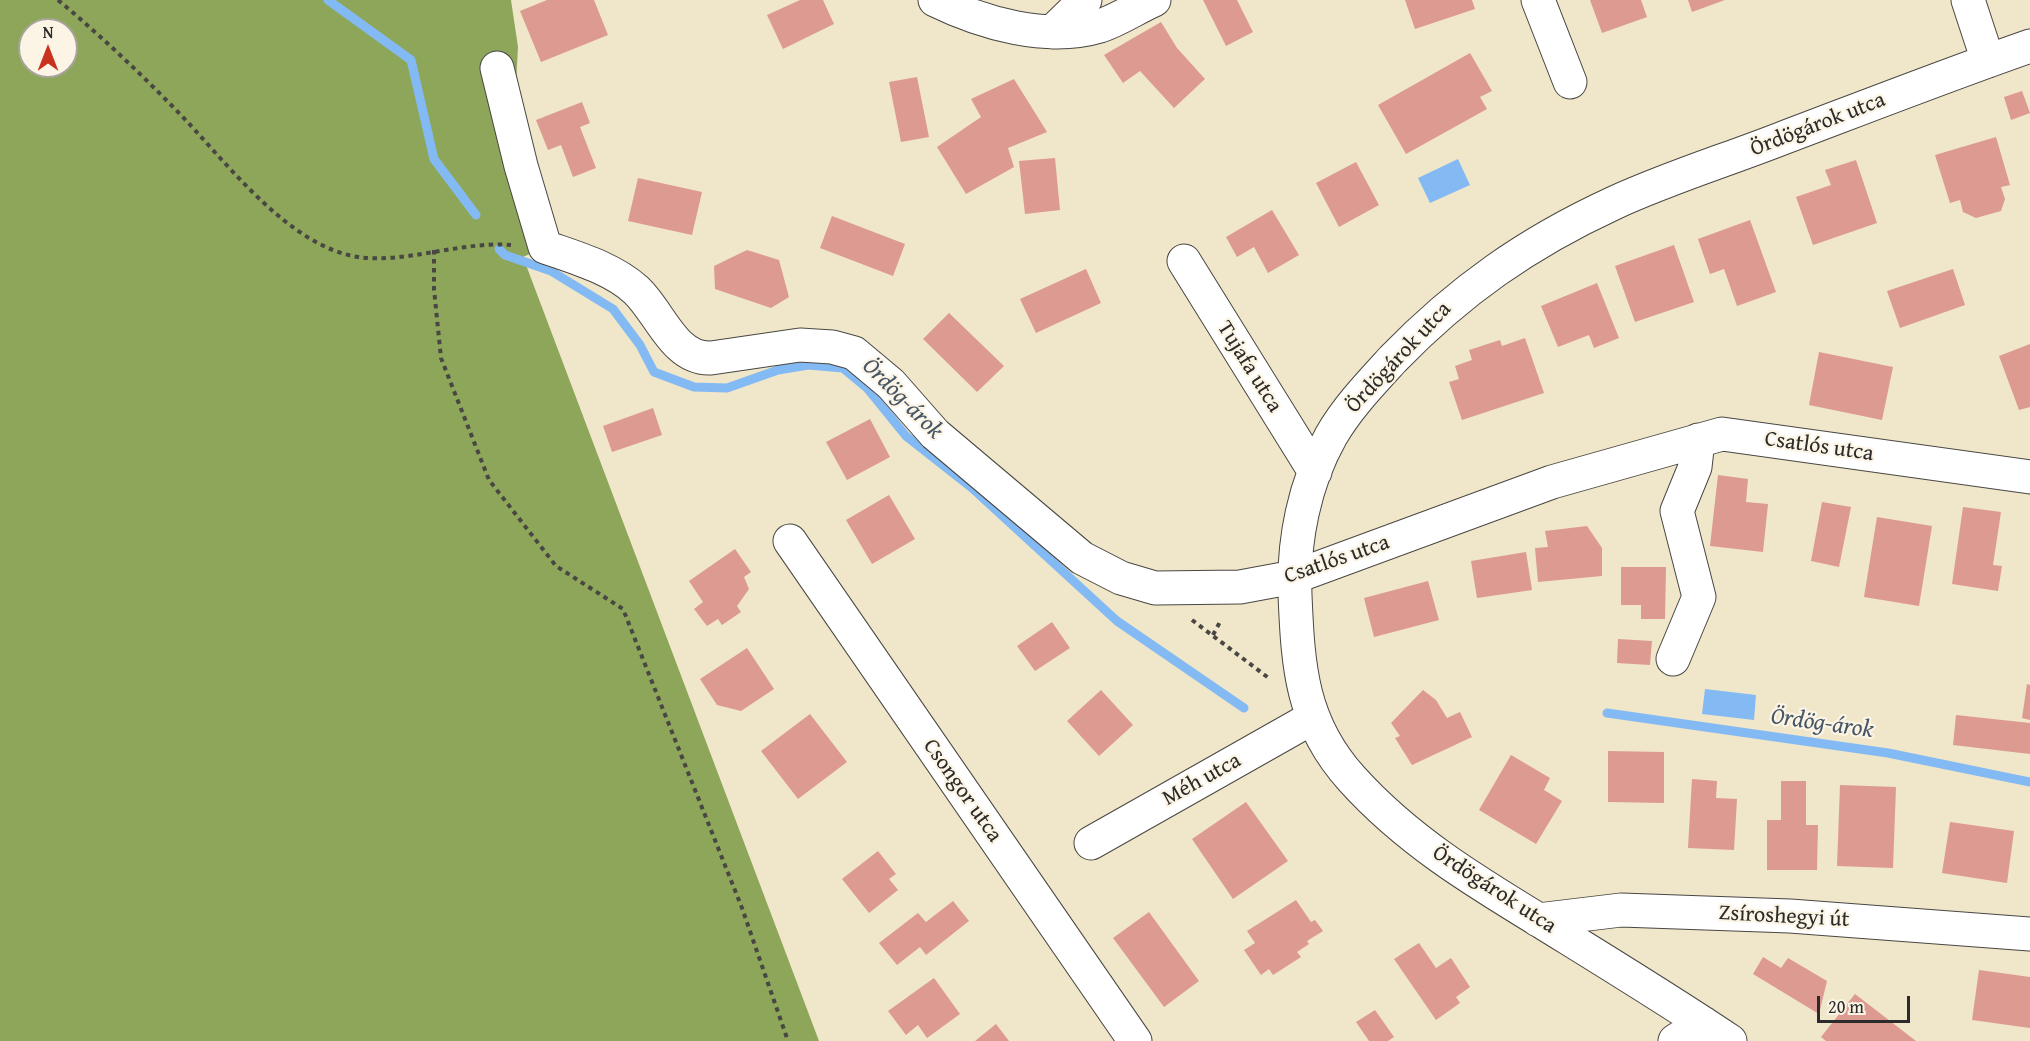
<!DOCTYPE html>
<meta charset="utf-8">
<style>
body{margin:0}
#map{position:relative;width:2030px;height:1041px;overflow:hidden;background:#f0e6c9;font-family:"Gentium Book Plus",serif}
canvas{display:block}
.north{position:absolute;left:18px;top:18px;width:60px;height:60px;box-sizing:border-box;background:#fcf5e5;border:2px solid #a8a49b;border-radius:50%;rotate:0deg;font-size:16px;font-weight:700;line-height:24px;text-align:center;color:#2b2b2b}
.north::after{content:'';display:block;margin:auto;width:21px;height:27px;background:#c8321e;clip-path:polygon(50% 0,100% 100%,50% 72%,0 100%)}
.scale{position:absolute;left:1817px;top:996px;width:93px;height:27px;box-sizing:border-box;border:3px solid #2b2b2b;border-top:0;padding-left:8px;font-size:18px;line-height:21px;white-space:nowrap;color:#2b2b2b;-webkit-text-stroke:4px #fcf5e5;paint-order:stroke}
</style>
<div id="map">
<canvas width="2030" height="1041"></canvas>
<div class="north">N</div>
<div class="scale">20 m</div>
</div>
<script>
const ctx = document.querySelector('canvas').getContext('2d');
ctx.lineJoin = 'round';
function paint(path, color) {
  ctx.fillStyle = color;
  ctx.fill(path, 'evenodd');
}
function stroke(path, color, width, dash) {
  ctx.strokeStyle = color;
  ctx.lineWidth = width;
  ctx.lineCap = dash ? 'butt' : 'round';
  ctx.setLineDash(dash || []);
  ctx.stroke(path);
}
function write(font, color, halo, rows, align = 'center') {
  ctx.font = font + ' "Gentium Book Plus",serif';
  ctx.lineWidth = 4.5;
  ctx.setLineDash([]);
  ctx.textBaseline = 'middle';
  ctx.strokeStyle = halo;
  ctx.fillStyle = color;
  for (const [text, x, y, turn = 0] of rows) {
    ctx.save();
    ctx.translate(x, y);
    ctx.rotate((+turn || 0) * Math.PI / 180);
    ctx.textAlign = isNaN(turn) ? turn : align;
    if (halo) ctx.strokeText(text, 0, 0);
    ctx.fillText(text, 0, 0);
    ctx.restore();
  }
}
const forest = new Path2D(`
 M 0,0 L 511,0 L 518,47 L 513,139 L 545,247 L 523,257 L 819,1041 L 0,1041 ZM 30,30 L 66,30 L 66,66 L 30,66 Z`);
const water = new Path2D(`
 M 1458,159 L 1470,185 L 1430,203 L 1418,178 Z
 M 1705,689 L 1756,695 L 1754,720 L 1702,714 Z`);
const stream = new Path2D(`
 M 328,0 L 411,60 L 434,159 L 476,215
 M 499,249 L 505,255 L 551,271 L 613,309 L 640,345 L 654,372 L 694,387 L 727,388 L 778,370 L 808,365 L 843,368 L 867,388 L 906,436 L 972,488 L 1117,621 L 1244,708
 M 1607,713 L 1888,753 L 2030,782`);
const building = new Path2D(`
 M 547,0 L 594,0 L 608,35 L 541,62 L 520,11 Z
 M 800,0 L 823,0 L 834,24 L 783,49 L 767,15 Z
 M 1203,0 L 1237,0 L 1253,32 L 1226,46 Z
 M 1405,0 L 1472,0 L 1475,9 L 1415,29 Z
 M 1590,0 L 1641,0 L 1647,17 L 1602,33 Z
 M 1688,0 L 1725,0 L 1692,12 Z
 M 1161,22 L 1177,48 L 1205,79 L 1174,108 L 1140,71 L 1123,83 L 1104,55 Z
 M 1470,53 L 1492,91 L 1480,97 L 1487,109 L 1406,154 L 1378,105 Z
 M 917,77 L 929,137 L 901,142 L 889,82 Z
 M 1014,79 L 1047,132 L 1008,148 L 1014,167 L 966,194 L 937,147 L 981,117 L 971,99 Z
 M 2022,91 L 2030,113 L 2011,120 L 2004,97 Z
 M 582,102 L 590,123 L 580,127 L 596,168 L 573,177 L 561,145 L 548,150 L 536,120 Z
 M 1996,137 L 2010,185 L 2001,187 L 2005,199 L 2001,211 L 1976,218 L 1963,212 L 1960,200 L 1950,203 L 1935,155 Z
 M 1055,158 L 1060,210 L 1025,214 L 1019,161 Z
 M 1856,160 L 1877,223 L 1813,245 L 1796,197 L 1831,185 L 1825,170 Z
 M 1356,162 L 1379,205 L 1339,227 L 1316,183 Z
 M 638,178 L 702,192 L 692,235 L 628,221 Z
 M 1272,210 L 1299,255 L 1268,273 L 1254,247 L 1237,257 L 1226,237 Z
 M 832,216 L 905,244 L 893,276 L 820,248 Z
 M 1750,220 L 1776,292 L 1737,306 L 1724,269 L 1710,274 L 1698,239 Z
 M 1674,245 L 1694,302 L 1635,322 L 1615,266 Z
 M 747,250 L 779,260 L 789,297 L 771,308 L 715,289 L 714,266 Z
 M 1086,269 L 1101,303 L 1036,333 L 1020,299 Z
 M 1953,269 L 1965,305 L 1900,328 L 1887,291 Z
 M 1597,283 L 1619,338 L 1594,348 L 1589,335 L 1558,347 L 1541,306 Z
 M 949,313 L 1004,366 L 977,392 L 923,339 Z
 M 1525,338 L 1544,393 L 1462,420 L 1449,382 L 1459,379 L 1455,366 L 1472,360 L 1469,350 L 1500,340 L 1502,346 Z
 M 2030,344 L 2030,407 L 2019,410 L 1999,356 Z
 M 1819,352 L 1893,367 L 1882,420 L 1809,405 Z
 M 653,408 L 662,435 L 612,452 L 603,426 Z
 M 870,419 L 890,457 L 847,480 L 826,442 Z
 M 1718,475 L 1748,479 L 1746,502 L 1768,504 L 1763,552 L 1710,546 Z
 M 889,495 L 915,539 L 872,564 L 846,520 Z
 M 1822,502 L 1851,507 L 1839,567 L 1811,561 Z
 M 1963,507 L 2001,512 L 1993,565 L 2002,566 L 1998,591 L 1952,584 Z
 M 1877,517 L 1932,526 L 1919,606 L 1864,597 Z
 M 1587,526 L 1602,548 L 1602,576 L 1538,582 L 1535,548 L 1548,547 L 1545,531 Z
 M 735,549 L 751,572 L 744,577 L 749,589 L 737,606 L 741,612 L 722,625 L 718,619 L 707,626 L 694,609 L 703,602 L 689,581 Z
 M 1526,552 L 1532,590 L 1477,598 L 1471,561 Z
 M 1621,567 L 1666,567 L 1665,619 L 1641,619 L 1641,605 L 1621,605 Z
 M 1428,581 L 1439,620 L 1374,637 L 1364,598 Z
 M 1052,622 L 1070,648 L 1035,671 L 1017,646 Z
 M 1618,639 L 1652,641 L 1650,665 L 1617,663 Z
 M 747,648 L 774,689 L 741,711 L 717,705 L 700,679 Z
 M 2027,684 L 2030,685 L 2030,720 L 2022,718 Z
 M 1101,690 L 1133,725 L 1099,756 L 1067,721 Z
 M 1423,690 L 1436,700 L 1447,718 L 1460,712 L 1472,737 L 1412,765 L 1395,738 L 1400,736 L 1391,723 Z
 M 810,714 L 847,762 L 798,799 L 761,751 Z
 M 1956,715 L 2030,723 L 2030,754 L 1953,745 Z
 M 1608,751 L 1664,752 L 1664,803 L 1608,802 Z
 M 1511,755 L 1550,778 L 1544,790 L 1562,801 L 1536,844 L 1479,810 Z
 M 1692,779 L 1717,781 L 1716,798 L 1737,799 L 1734,850 L 1688,848 Z
 M 1781,781 L 1806,781 L 1806,825 L 1818,825 L 1817,870 L 1767,870 L 1767,820 L 1781,820 Z
 M 1840,785 L 1896,787 L 1893,868 L 1837,866 Z
 M 1246,802 L 1288,861 L 1233,899 L 1192,839 Z
 M 1950,822 L 2014,831 L 2007,883 L 1942,873 Z
 M 878,851 L 896,874 L 889,879 L 898,890 L 869,913 L 842,879 Z
 M 1296,900 L 1311,922 L 1315,920 L 1323,931 L 1307,941 L 1309,944 L 1297,952 L 1301,957 L 1273,975 L 1269,969 L 1261,975 L 1244,950 L 1255,943 L 1247,931 Z
 M 953,901 L 969,921 L 926,955 L 920,947 L 897,965 L 879,943 L 918,913 L 926,922 Z
 M 1149,912 L 1199,981 L 1164,1007 L 1113,938 Z
 M 1419,943 L 1436,968 L 1451,958 L 1470,987 L 1456,997 L 1460,1003 L 1436,1020 L 1394,959 Z
 M 1763,957 L 1781,968 L 1788,958 L 1827,981 L 1819,1014 L 1753,974 Z
 M 1979,970 L 2030,977 L 2030,1028 L 1972,1020 Z
 M 934,978 L 960,1014 L 927,1038 L 918,1025 L 906,1035 L 888,1011 Z
 M 1855,994 L 1916,1041 L 1826,1041 L 1821,1037 Z
 M 1375,1010 L 1394,1037 L 1388,1041 L 1369,1041 L 1356,1022 Z
 M 996,1024 L 1009,1041 L 975,1041 Z`);
const path = new Path2D(`
 M 58,0 C 100,35 139,72 177,111 C 225,160 287,246 358,257 C 404,264 461,241 511,245
 M 434,250 L 434,289 L 441,358 L 489,480 L 556,566 L 623,609 L 742,908 L 788,1041
 M 1192,620 L 1270,679
 M 1213,635 L 1221,620`);
const minor = new Path2D(`
 M 935,0 C 982,23 1047,42 1100,26 C 1118,20 1136,8 1154,0
 M 1538,0 L 1570,82
 M 1968,0 L 1988,61
 M 1052,32 L 1085,0
 M 497,68 L 521,166 L 545,247 C 576,258 612,268 636,290 C 660,312 674,360 711,358 L 800,345 L 832,347 L 854,353 L 891,384 L 935,434 L 1082,558 L 1121,578 L 1155,588 L 1240,587 L 1294,577 L 1552,482 L 1722,434 L 2030,477
 M 1184,261 L 1315,472
 M 790,541 L 1135,1041
 M 1673,659 L 1699,597 L 1677,511 L 1695,467 L 1698,440
 M 1091,843 L 1312,718
 M 1538,920 L 1621,910 L 1790,916 L 2030,934
 M 1675,1041 L 1703,1023
 M 1730,1041 C 1669,1000 1605,961 1542,922 C 1473,880 1407,840 1352,779 C 1301,723 1298,666 1295,595 C 1293,541 1304,484 1331,436 C 1347,408 1371,383 1393,359 C 1459,291 1527,243 1614,203 C 1668,178 1727,160 1783,138 C 1865,107 1947,75 2030,46`);
const streetNames = [
 ["Ördögárok utca",1818,125,-21],
 ["Ördögárok utca",1399,358,-47],
 ["Tujafa utca",1249,367,58],
 ["Csatlós utca",1819,447,8],
 ["Csatlós utca",1337,560,-19],
 ["Méh utca",1202,780,-29],
 ["Csongor utca",962,791,55],
 ["Ördögárok utca",1494,890,33],
 ["Zsíroshegyi út",1784,917,3]
];
const waterNames = [
 ["Ördög-árok",902,399,45],
 ["Ördög-árok",1822,724,8]
];
paint(forest, '#8da659');
paint(water, '#84baf3');
stroke(stream, '#84baf3', 9);
paint(building, '#dd9a91');
stroke(minor, '#494743', 35);
stroke(path, '#494743', 4, [4.5, 4.5]);
stroke(minor, '#fff', 33);
write('22px', '#2b2b2b', '#fcf5e5', streetNames);
write('italic 24px', '#465667', '#fcf5e5', waterNames);
</script>
